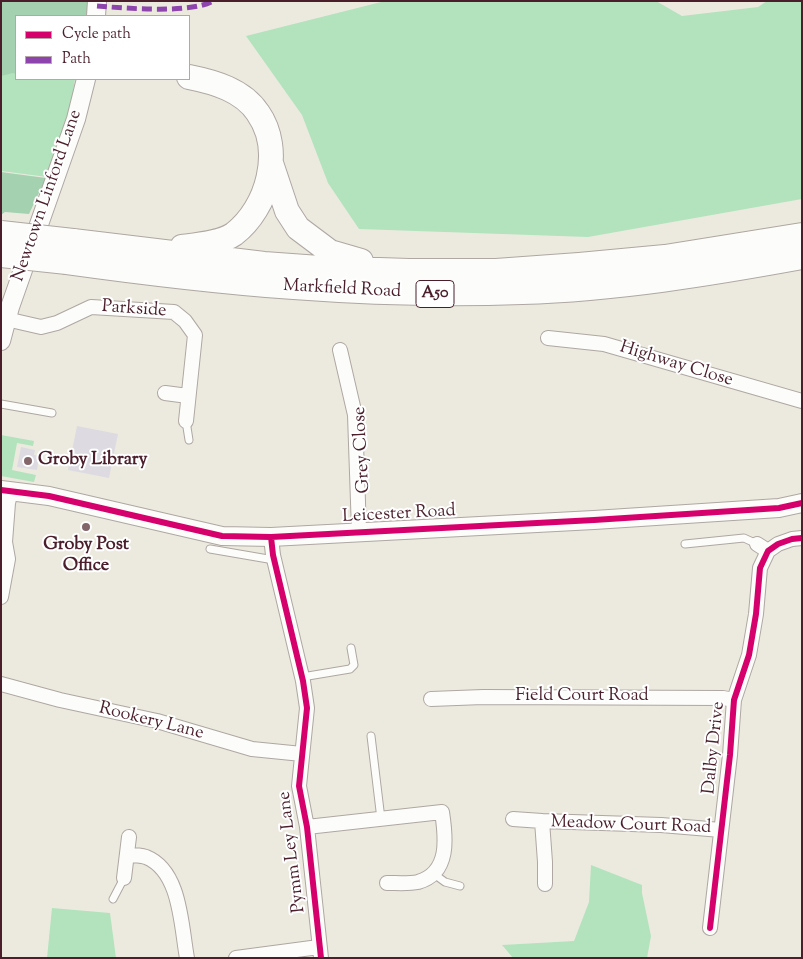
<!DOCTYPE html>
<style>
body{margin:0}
#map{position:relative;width:803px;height:959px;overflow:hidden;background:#eceadf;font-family:"Sorts Mill Goudy",serif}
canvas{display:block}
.frame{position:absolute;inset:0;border:2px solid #4a1f2b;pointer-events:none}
.legend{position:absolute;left:15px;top:15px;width:175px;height:65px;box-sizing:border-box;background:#fff;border:1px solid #b7a5aa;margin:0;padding:6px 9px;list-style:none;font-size:15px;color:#4a1f2b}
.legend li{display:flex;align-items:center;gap:10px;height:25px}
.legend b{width:25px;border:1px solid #b7a5aa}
</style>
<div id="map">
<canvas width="803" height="959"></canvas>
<div class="frame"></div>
<ul class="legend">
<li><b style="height:6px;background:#d6006c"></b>Cycle path</li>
<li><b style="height:6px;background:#8e44ad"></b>Path</li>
</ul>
</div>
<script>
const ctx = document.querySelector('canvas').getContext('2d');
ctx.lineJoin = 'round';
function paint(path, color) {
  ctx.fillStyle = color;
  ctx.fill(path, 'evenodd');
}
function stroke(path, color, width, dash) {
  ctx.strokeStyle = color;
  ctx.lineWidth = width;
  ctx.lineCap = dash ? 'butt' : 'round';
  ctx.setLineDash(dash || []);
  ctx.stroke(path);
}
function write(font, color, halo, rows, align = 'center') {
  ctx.font = font + ' "Sorts Mill Goudy",serif';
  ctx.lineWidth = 4;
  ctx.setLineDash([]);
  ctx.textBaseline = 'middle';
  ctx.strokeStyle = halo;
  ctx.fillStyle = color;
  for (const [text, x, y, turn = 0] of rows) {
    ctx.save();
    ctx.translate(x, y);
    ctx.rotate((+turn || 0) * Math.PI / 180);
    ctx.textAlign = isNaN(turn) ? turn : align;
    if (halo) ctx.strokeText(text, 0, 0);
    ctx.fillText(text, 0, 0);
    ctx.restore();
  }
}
const green = new Path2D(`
 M 385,1 L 656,1 L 682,16 L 758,7 L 767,1 L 802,1 L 802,199 L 588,237 L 359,229 L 328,183 L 302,115 L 246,36 Z
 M 1,64 L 16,67 L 16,79 L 75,79 C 71,112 58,146 47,177 L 1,171 Z
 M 1,435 L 34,441 L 33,446 L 17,443 L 12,470 L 36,475 L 34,482 L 1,476 Z
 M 591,865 L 642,885 L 642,893 L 651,936 L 647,958 L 513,958 L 502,945 L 574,941 L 589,902 Z
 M 52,908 L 110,913 L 116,958 L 47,958 Z`);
const forest = new Path2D(`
 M 1,1 L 93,1 L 86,16 L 16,16 L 16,74 L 13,73 L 1,76 Z
 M 1,172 L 46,178 L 29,214 L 5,212 L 1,215 Z`);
const building = new Path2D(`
 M 77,426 L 118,434 L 109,478 L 68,470 Z
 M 21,447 L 35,450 L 34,455 L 39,456 L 37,470 L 17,467 Z`);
const service = new Path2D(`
 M 1,404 L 52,413
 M 186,421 L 189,440
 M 685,544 L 744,538 L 757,544
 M 210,549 L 274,560
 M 302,677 L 350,669 L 354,665 L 351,648
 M 371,736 L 381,819
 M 434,874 L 445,882 L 460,886
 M 113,899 L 124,878`);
const minor = new Path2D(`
 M 6,319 L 41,327 L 57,323 L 91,307 L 174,312 L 185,321 L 195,335 L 186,421
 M 548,338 L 604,344 L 802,401
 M 340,350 L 355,415 L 359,531
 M 165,393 L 188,396
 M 271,537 L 273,555 L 303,681 L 307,708 L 299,786 L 307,827 L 321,958
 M 757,544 L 768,551
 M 1,597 L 8,559 L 5,542 L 8,503 L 11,491
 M 1,684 L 60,700 L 157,721 L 252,749 L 302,754
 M 431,699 L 483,697 L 723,698 L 734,700
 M 513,819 L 542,821
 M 307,827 L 442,812 C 446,838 450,873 418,882 C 409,884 397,883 387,883
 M 127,855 C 132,855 140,855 146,857 C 181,871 181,926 187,958
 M 124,878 L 129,837
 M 545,884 L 545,862 L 542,821 L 661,825 L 721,830
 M 710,928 L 730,755 L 734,700 L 749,655 L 756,614 L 760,568 L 768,551 L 778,544 L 792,539 L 802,538
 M 236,958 L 319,947`);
const tertiary = new Path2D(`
 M 96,16 L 97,1
 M 1,341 L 10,307 L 76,119 L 86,79
 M 1,490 L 49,496 L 222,536 L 271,537 L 594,520 L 779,508 L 802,503`);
const trunk = new Path2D(`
 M 271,163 L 287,211 L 298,228 L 330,252 L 361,261
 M 73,241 L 264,264 L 319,268 L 409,271 L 496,271 L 579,265 L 665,257 L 802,235
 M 182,247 C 198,245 221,243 234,234 C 268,208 284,150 258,113 C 243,90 214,82 189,77
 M 67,262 C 218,283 369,298 522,292 C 616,289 709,274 802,257`);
const trunkBridge = new Path2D(`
 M 1,233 L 73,241
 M 1,255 L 67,262`);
const quiet = new Path2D(`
 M 97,6 C 123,8 191,14 213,1`);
const cycleway = new Path2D(`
 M 1,490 L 49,496 L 222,536 L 271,537 L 594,520 L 779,508 L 802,503
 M 271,537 L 273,555 L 303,681 L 307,708 L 299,786 L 307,827 L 321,958
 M 710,928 L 730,755 L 734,700 L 749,655 L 756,614 L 760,568 L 768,551 L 778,544 L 792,539 L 802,538`);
const markers = [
 [28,461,5,"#83666a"],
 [86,527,5,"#83666a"]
];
const shields = [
 [435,294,38]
];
const shieldNames = [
 ["A50",435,294]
];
const streetNames = [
 ["Newtown Linford Lane",48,196,-71],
 ["Markfield Road",342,290,3],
 ["Parkside",134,310,4],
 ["Highway Close",676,365,17],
 ["Grey Close",363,450,-93],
 ["Leicester Road",399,515,-3],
 ["Field Court Road",582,697],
 ["Rookery Lane",151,722,14],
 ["Dalby Drive",715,748,-84],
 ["Meadow Court Road",631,826,2],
 ["Pymm Ley Lane",293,852,-97]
];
const poiNames = [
 ["Groby Library",38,461],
 ["Groby Post",86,546,"center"],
 ["Office",86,567,"center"]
];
paint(green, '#b2e3bd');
paint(forest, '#a4d1af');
paint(building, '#dddbe1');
stroke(service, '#aea7a2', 9);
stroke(minor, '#aea7a2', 16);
stroke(tertiary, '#aea7a2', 20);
stroke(trunk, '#aea7a2', 26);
stroke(service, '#fcfcfa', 7);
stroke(minor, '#fcfcfa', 14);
stroke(tertiary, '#fcfcfa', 18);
stroke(trunk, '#fcfcfa', 24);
stroke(trunkBridge, '#aea7a2', 26, []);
stroke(trunkBridge, '#fcfcfa', 24);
stroke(quiet, '#8e44ad', 5, [10, 5]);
stroke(cycleway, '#d6006c', 6);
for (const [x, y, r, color] of markers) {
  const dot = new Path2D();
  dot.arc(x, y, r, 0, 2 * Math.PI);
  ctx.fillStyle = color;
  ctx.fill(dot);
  stroke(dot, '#fff', 2);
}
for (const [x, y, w] of shields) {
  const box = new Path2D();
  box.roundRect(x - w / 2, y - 13.5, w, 27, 4);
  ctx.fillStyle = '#fff';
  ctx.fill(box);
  stroke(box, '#4a1f2b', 1);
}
write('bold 16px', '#4a1f2b', null, shieldNames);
write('18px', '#4a1f2b', '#fff', streetNames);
write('bold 18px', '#4a1f2b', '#fff', poiNames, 'left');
</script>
